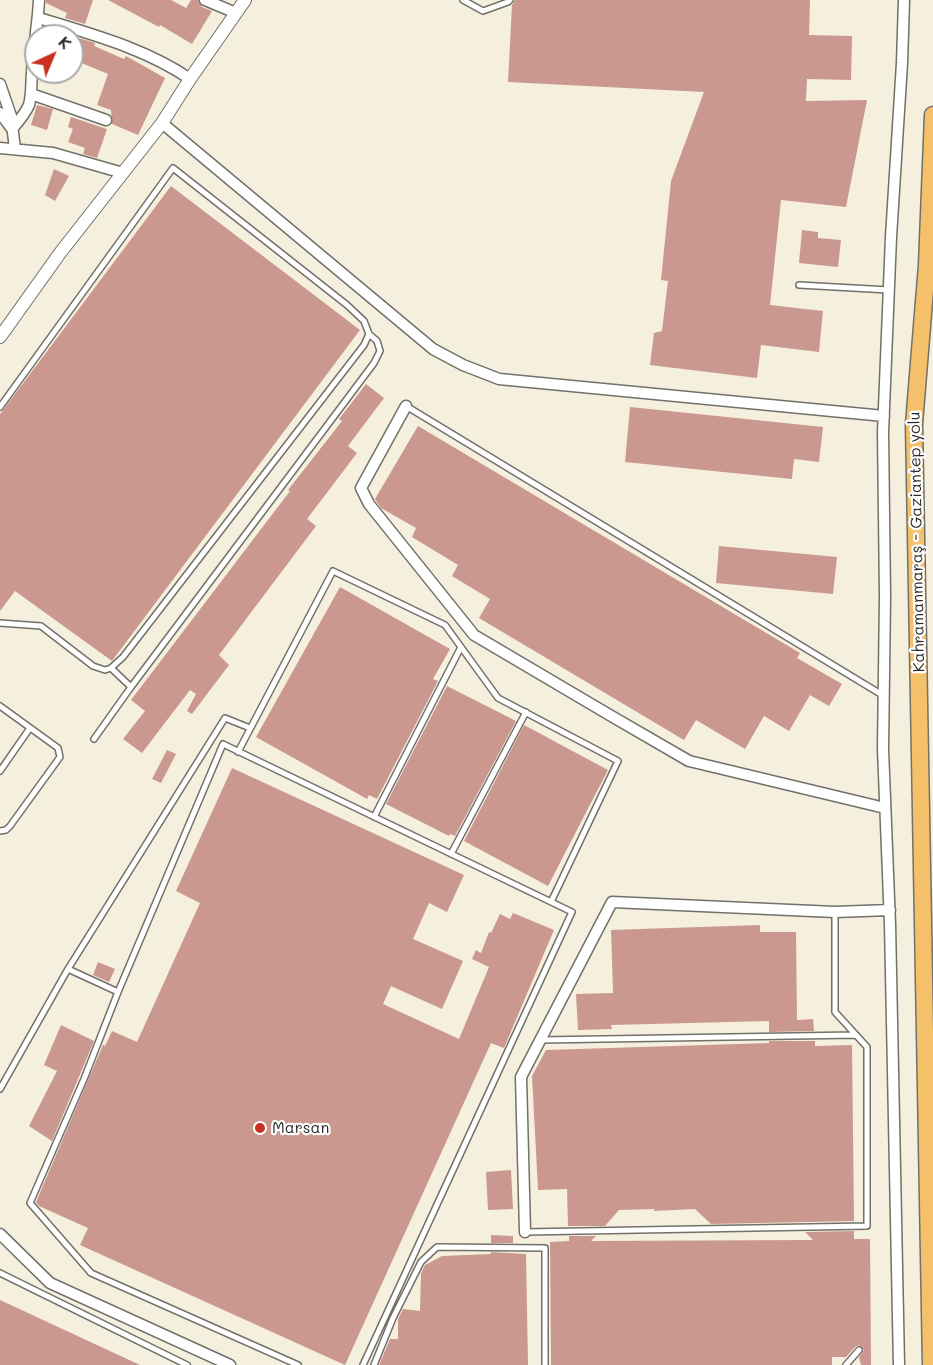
<!DOCTYPE html>
<meta charset="utf-8">
<style>
body{margin:0}
#map{position:relative;width:933px;height:1365px;overflow:hidden;background:#f5efde;font-family:Mali,sans-serif}
canvas{display:block}
.north{position:absolute;left:24px;top:24px;width:60px;height:60px;box-sizing:border-box;background:#fff;border:2px solid #aaa;border-radius:50%;rotate:44deg;font-size:16px;font-weight:700;line-height:24px;text-align:center;color:#2b2b2b}
.north::after{content:'';display:block;margin:auto;width:21px;height:27px;background:#c8321e;clip-path:polygon(50% 0,100% 100%,50% 72%,0 100%)}
</style>
<div id="map">
<canvas width="933" height="1365"></canvas>
<div class="north">K</div>
</div>
<script>
const ctx = document.querySelector('canvas').getContext('2d');
ctx.lineJoin = 'round';
function paint(path, color) {
  ctx.fillStyle = color;
  ctx.fill(path, 'evenodd');
}
function stroke(path, color, width, dash) {
  ctx.strokeStyle = color;
  ctx.lineWidth = width;
  ctx.lineCap = dash ? 'butt' : 'round';
  ctx.setLineDash(dash || []);
  ctx.stroke(path);
}
function write(font, color, halo, rows, align = 'center') {
  ctx.font = font + ' Mali,sans-serif';
  ctx.lineWidth = 4.5;
  ctx.setLineDash([]);
  ctx.textBaseline = 'middle';
  ctx.strokeStyle = halo;
  ctx.fillStyle = color;
  for (const [text, x, y, turn = 0] of rows) {
    ctx.save();
    ctx.translate(x, y);
    ctx.rotate((+turn || 0) * Math.PI / 180);
    ctx.textAlign = isNaN(turn) ? turn : align;
    if (halo) ctx.strokeText(text, 0, 0);
    ctx.fillText(text, 0, 0);
    ctx.restore();
  }
}
const building = new Path2D(`
 M 46,0 L 93,0 L 85,24 L 65,18 L 67,13 L 46,3 Z
 M 108,0 L 171,0 L 186,8 L 191,0 L 198,0 L 202,7 L 212,11 L 192,44 L 160,25 L 159,27 Z
 M 515,0 L 810,0 L 809,35 L 852,36 L 851,80 L 807,79 L 806,101 L 867,100 L 846,207 L 781,200 L 770,305 L 823,311 L 819,352 L 761,345 L 757,378 L 650,365 L 654,333 L 662,331 L 668,281 L 661,280 L 671,181 L 704,92 L 508,82 L 512,5 Z
 M 72,36 L 95,43 L 94,46 L 124,59 L 126,56 L 165,78 L 138,135 L 112,124 L 111,110 L 97,105 L 108,74 L 72,59 Z
 M 37,105 L 53,109 L 47,130 L 31,125 Z
 M 71,117 L 107,129 L 97,158 L 83,154 L 85,148 L 68,142 L 73,129 L 68,127 Z
 M 54,169 L 69,176 L 55,201 L 45,195 Z
 M 171,186 L 360,330 L 112,661 L 15,591 L 0,611 L 0,414 Z
 M 802,230 L 818,232 L 818,238 L 841,240 L 838,267 L 799,263 Z
 M 366,384 L 384,398 L 348,446 L 357,453 L 307,519 L 316,526 L 219,655 L 229,665 L 192,714 L 187,711 L 196,694 L 190,690 L 142,753 L 123,739 L 145,711 L 131,700 L 290,491 L 288,490 L 342,421 L 339,419 Z
 M 630,407 L 823,427 L 819,462 L 794,459 L 792,479 L 625,462 Z
 M 418,426 L 800,653 L 797,658 L 842,684 L 829,706 L 810,695 L 789,731 L 764,716 L 745,749 L 696,720 L 684,740 L 479,618 L 490,599 L 452,576 L 458,565 L 412,537 L 416,528 L 381,508 L 375,499 Z
 M 719,546 L 837,557 L 833,594 L 716,583 Z
 M 340,587 L 450,649 L 433,679 L 438,681 L 377,799 L 369,795 L 367,799 L 256,737 Z
 M 447,686 L 516,721 L 455,836 L 450,834 L 449,836 L 386,804 Z
 M 524,725 L 608,770 L 548,886 L 464,841 Z
 M 167,750 L 176,754 L 161,783 L 152,779 Z
 M 232,768 L 464,875 L 447,912 L 429,903 L 413,939 L 463,961 L 442,1009 L 391,986 L 383,1004 L 459,1039 L 489,967 L 472,959 L 476,950 L 481,953 L 489,932 L 491,933 L 500,914 L 510,919 L 513,913 L 554,930 L 504,1048 L 491,1043 L 345,1365 L 80,1245 L 88,1228 L 39,1206 L 36,1202 L 103,1045 L 105,1046 L 112,1031 L 137,1042 L 200,903 L 176,891 Z
 M 760,925 L 760,932 L 796,932 L 797,1020 L 813,1019 L 814,1031 L 769,1032 L 769,1021 L 611,1025 L 612,1029 L 578,1030 L 576,994 L 613,993 L 611,930 Z
 M 98,962 L 115,969 L 109,982 L 93,975 Z
 M 61,1025 L 94,1041 L 52,1141 L 29,1126 L 57,1071 L 44,1065 Z
 M 769,1041 L 815,1041 L 815,1046 L 852,1045 L 854,1221 L 711,1224 L 695,1209 L 653,1211 L 655,1209 L 619,1210 L 605,1226 L 568,1226 L 567,1189 L 538,1190 L 532,1076 L 546,1050 L 769,1043 Z
 M 511,1170 L 513,1209 L 488,1210 L 486,1172 Z
 M 854,1231 L 854,1239 L 870,1239 L 871,1365 L 861,1365 L 859,1357 L 864,1350 L 859,1345 L 855,1347 L 846,1357 L 832,1357 L 832,1365 L 551,1365 L 550,1242 L 569,1241 L 569,1236 L 596,1236 L 591,1241 L 813,1240 L 805,1232 Z
 M 491,1235 L 513,1236 L 513,1243 L 491,1243 Z
 M 491,1252 L 526,1254 L 528,1365 L 379,1365 L 390,1339 L 398,1339 L 398,1319 L 403,1309 L 420,1311 L 421,1273 L 425,1265 L 442,1256 L 491,1254 Z
 M 0,1300 L 140,1365 L 0,1365 Z`);
const service = new Path2D(`
 M 463,0 L 483,11 L 508,2 L 510,0
 M 799,285 L 889,290
 M 406,406 L 884,696
 M 0,407 L 173,168 L 347,305 L 364,321 L 369,334 L 364,345 L 123,657 L 111,668 L 105,670 L 93,666 L 41,626 L 0,623
 M 111,668 L 131,687
 M 0,706 L 58,748 L 60,757 L 10,826 L 6,830 L 0,831
 M 94,739 L 131,687 L 374,363 L 380,351 L 377,341 L 369,334
 M 238,752 L 333,571 L 445,625 L 498,698 L 618,761 L 551,902
 M 0,771 L 30,728
 M 374,817 L 461,647
 M 451,854 L 526,712
 M 68,969 L 225,718 L 250,728
 M 540,1040 L 856,1035
 M 0,1089 L 68,969 L 118,992
 M 525,1232 L 867,1226 L 867,1047 L 835,1012 L 835,912
 M 0,1273 L 187,1365
 M 298,1365 L 91,1273 L 30,1203 L 84,1079 L 118,992 L 223,744 L 572,912 L 363,1365
 M 374,1365 L 393,1318 L 421,1262 L 437,1247 L 545,1248 L 545,1365
 M 846,1365 L 859,1350`);
const minor = new Path2D(`
 M 205,0 L 236,13
 M 39,18 C 90,34 145,48 190,79
 M 0,84 L 11,116 L 15,149
 M 31,94 L 106,120
 M 0,113 L 12,129 C 19,121 25,114 29,105 C 32,94 31,83 32,72 C 33,48 38,24 39,0
 M 162,123 L 433,349 L 463,365 L 499,379 L 884,416
 M 0,148 L 53,153 L 123,173
 M 406,406 L 361,488 L 369,504 L 474,635 L 613,717 L 689,761 L 885,808
 M 525,1232 L 521,1077 L 612,902 L 835,912 L 890,910
 M 0,1234 L 50,1283 L 230,1365
 M 899,1365 L 890,924 L 883,749 L 885,597 L 883,432 L 891,237 L 902,63 L 904,0`);
const tertiary = new Path2D(`
 M 0,337 L 60,253 L 162,123 L 190,79 L 245,0`);
const trunk = new Path2D(`
 M 931,1365 L 914,424 L 927,265 L 933,115`);
const markers = [
 [260,1128,6,"#c8321e"]
];
const streetNames = [
 ["Kahramanmaraş - Gaziantep yolu",917,542,-91]
];
const poiNames = [
 ["Marsan",272,1128]
];
paint(building, '#ca988f');
stroke(service, '#72706a', 8);
stroke(minor, '#72706a', 13);
stroke(tertiary, '#72706a', 14);
stroke(trunk, '#72706a', 19);
stroke(service, '#fff', 5);
stroke(minor, '#fff', 10);
stroke(tertiary, '#fff', 12);
stroke(trunk, '#f4c16a', 16);
for (const [x, y, r, color] of markers) {
  const dot = new Path2D();
  dot.arc(x, y, r, 0, 2 * Math.PI);
  ctx.fillStyle = color;
  ctx.fill(dot);
  stroke(dot, '#fff', 2);
}
write('16px', '#2b2b2b', '#fff', streetNames);
write('16px', '#2b2b2b', '#fff', poiNames, 'left');
</script>
